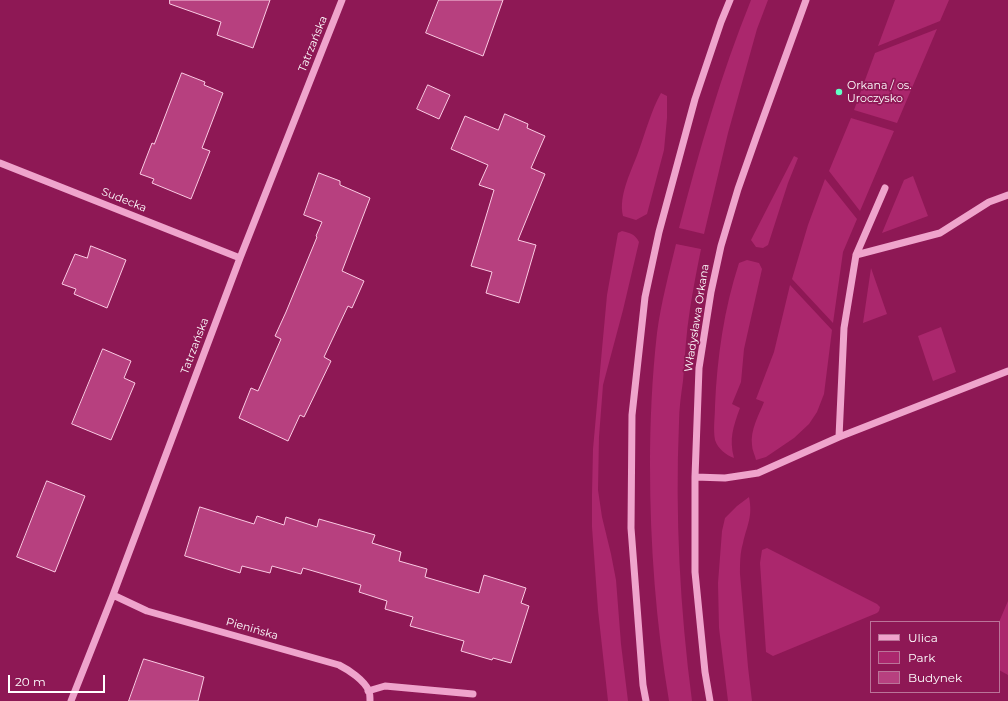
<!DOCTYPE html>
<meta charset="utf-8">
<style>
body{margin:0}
#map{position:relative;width:1008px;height:701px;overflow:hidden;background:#8e1855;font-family:Montserrat,sans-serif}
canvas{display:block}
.legend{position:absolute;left:870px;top:621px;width:130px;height:72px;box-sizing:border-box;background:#8e1855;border:1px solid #bb7499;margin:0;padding:5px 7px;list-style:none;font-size:12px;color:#fff}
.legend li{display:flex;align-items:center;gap:8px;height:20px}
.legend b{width:20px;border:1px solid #bb7499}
.scale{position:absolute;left:8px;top:675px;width:97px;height:18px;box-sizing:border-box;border:2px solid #fff;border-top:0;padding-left:5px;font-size:12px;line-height:14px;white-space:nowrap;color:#fff;-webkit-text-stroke:3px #8e1855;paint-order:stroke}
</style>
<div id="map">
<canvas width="1008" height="701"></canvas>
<ul class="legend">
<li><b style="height:5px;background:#efa4cc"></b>Ulica</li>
<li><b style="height:11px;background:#ab276d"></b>Park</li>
<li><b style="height:11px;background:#b7407f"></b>Budynek</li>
</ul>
<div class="scale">20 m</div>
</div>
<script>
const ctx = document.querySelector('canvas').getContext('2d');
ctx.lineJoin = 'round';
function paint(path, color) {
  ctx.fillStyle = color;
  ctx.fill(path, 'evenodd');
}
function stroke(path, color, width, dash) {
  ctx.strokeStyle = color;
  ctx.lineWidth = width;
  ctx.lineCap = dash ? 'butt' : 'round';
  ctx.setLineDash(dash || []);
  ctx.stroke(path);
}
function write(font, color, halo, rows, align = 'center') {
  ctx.font = font + ' Montserrat,sans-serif';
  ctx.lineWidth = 3.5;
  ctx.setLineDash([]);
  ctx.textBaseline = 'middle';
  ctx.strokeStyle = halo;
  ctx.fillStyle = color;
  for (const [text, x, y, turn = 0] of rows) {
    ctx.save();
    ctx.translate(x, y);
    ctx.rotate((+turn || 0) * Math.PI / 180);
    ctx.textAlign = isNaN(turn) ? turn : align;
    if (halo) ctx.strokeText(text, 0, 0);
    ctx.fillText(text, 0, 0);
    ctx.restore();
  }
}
const green = new Path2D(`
 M 751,0 L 768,0 L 757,29 L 728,133 L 704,234 L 679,228 C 699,151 721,74 751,0 Z
 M 895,0 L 949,0 L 940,21 L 878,46 Z
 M 937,29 L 897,123 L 854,110 L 875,53 Z
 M 661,93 L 667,96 L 667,118 L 664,150 L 647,214 L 636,220 L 623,216 C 618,195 632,170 639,150 C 646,131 651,111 661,93 Z
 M 851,118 L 894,131 L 860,211 L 829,171 Z
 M 794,156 L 798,158 L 788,183 L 768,245 L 763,248 L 756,247 L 751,240 Z
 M 913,176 L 928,216 L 882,233 L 904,180 Z
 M 825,179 L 857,219 L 843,252 L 833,323 L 792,279 L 808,225 Z
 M 622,231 C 630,233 635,234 639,242 L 623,310 L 603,385 L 599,437 L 598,490 L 602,517 L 611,554 L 616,580 L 621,644 L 628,701 L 608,701 L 598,610 L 592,527 L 592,494 L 593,449 L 602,349 L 607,295 L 618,233 Z
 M 676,244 L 701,249 C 697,269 693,289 690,309 C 686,333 685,357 683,381 C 681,395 679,409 679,423 C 675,516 680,609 692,701 L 669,701 C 656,623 650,545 650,466 C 650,422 652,377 657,333 C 661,303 669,273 676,244 Z
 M 747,260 L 759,263 L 762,269 L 744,349 L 741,382 L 732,404 L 740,408 C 733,427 729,439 734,458 C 726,455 718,449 715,440 C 713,429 715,417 715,406 C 717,358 724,309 739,263 Z
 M 871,268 L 887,314 L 863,323 Z
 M 790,285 L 832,330 L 824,394 L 817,412 L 809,424 L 794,438 L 766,457 L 756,460 C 755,455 752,450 752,445 C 750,430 759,415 764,402 L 756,399 L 774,352 Z
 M 941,327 L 956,372 L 933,381 L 918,336 Z
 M 749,497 C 753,517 747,525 743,543 C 740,553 740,563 740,574 L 748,667 L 752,701 L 728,701 L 719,628 L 718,583 L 722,531 L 725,518 L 737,506 Z
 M 767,548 L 877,604 L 880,607 L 879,611 L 877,613 L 773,656 L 766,652 L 760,563 L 762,550 Z
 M 1008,601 L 1008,675 L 999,670 L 999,622 Z`);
const building = new Path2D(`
 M 170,0 L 270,0 L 253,48 L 217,35 L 221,22 L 170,4 Z
 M 439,0 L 503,0 L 483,56 L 426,33 Z
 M 182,73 L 205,82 L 204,85 L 223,93 L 202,148 L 210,151 L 191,199 L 152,183 L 154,179 L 140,174 L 152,143 L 154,144 Z
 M 428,85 L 450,95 L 439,119 L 417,109 Z
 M 505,114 L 528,124 L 527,128 L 545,136 L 531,168 L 545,174 L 518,240 L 536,245 L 519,303 L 486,293 L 492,272 L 471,266 L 494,190 L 479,185 L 488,165 L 451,149 L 465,116 L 498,130 Z
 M 319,173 L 340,181 L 340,185 L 370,198 L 342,271 L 364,281 L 352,308 L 348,306 L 324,357 L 331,361 L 304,417 L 300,415 L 288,441 L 239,418 L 251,388 L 258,391 L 281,339 L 275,336 L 286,312 L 317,237 L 316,236 L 322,222 L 304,215 Z
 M 91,246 L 126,260 L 107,308 L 74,294 L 76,289 L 62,284 L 75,254 L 87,258 Z
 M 103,349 L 131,361 L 124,378 L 135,383 L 111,440 L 72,424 Z
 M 47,481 L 85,496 L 55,572 L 17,557 Z
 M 200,507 L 254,524 L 257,516 L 284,525 L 286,517 L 317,527 L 319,519 L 375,535 L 372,543 L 401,552 L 399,561 L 427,569 L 425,577 L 479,593 L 484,575 L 526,588 L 521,603 L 529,606 L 511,663 L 493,658 L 492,660 L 461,651 L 464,641 L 410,626 L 413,617 L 385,609 L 387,601 L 359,592 L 361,585 L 303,568 L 301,574 L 272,566 L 270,573 L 242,566 L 240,573 L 185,556 Z
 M 144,659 L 204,677 L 198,701 L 129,701 Z`);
const minor = new Path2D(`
 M 0,163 L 240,258
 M 856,255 L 940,233 L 989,202 L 1008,195
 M 839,437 L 1008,371
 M 695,477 L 725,478 L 758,473 L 839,437 L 844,328 L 856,255 L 885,188
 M 113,595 L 147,611 L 339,665 C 349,670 364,680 369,691 C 370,694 370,698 370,701
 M 368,691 L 385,686 L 473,694
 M 71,701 L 113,595 L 240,258 L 342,0
 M 646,701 L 643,685 L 631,528 L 632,415 L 645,297 L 659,232 L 695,99 L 721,22 L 730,0
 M 710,701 L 705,672 L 695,572 L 695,477 L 699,368 L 711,292 L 721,246 L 738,189 L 757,135 L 806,0`);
const markers = [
 [839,92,4,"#62ffc6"]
];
const streetNames = [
 ["Tatrzańska",313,44,-68],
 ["Sudecka",124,200,22],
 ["Władysława Orkana",697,318,-81],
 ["Tatrzańska",195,346,-69],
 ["Pienińska",252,629,16]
];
const poiNames = [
 ["Orkana / os.",847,86],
 ["Uroczysko",847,99]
];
paint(green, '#ab276d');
paint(building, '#b7407f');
stroke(building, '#fbcbe4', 1);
stroke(minor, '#efa4cc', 7);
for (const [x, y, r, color] of markers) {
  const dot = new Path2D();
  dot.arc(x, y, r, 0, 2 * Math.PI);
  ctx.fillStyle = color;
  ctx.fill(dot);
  stroke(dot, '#8e1855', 1.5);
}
write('11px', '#fff', '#8e1855', streetNames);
write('11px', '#fff', '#8e1855', poiNames, 'left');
</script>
